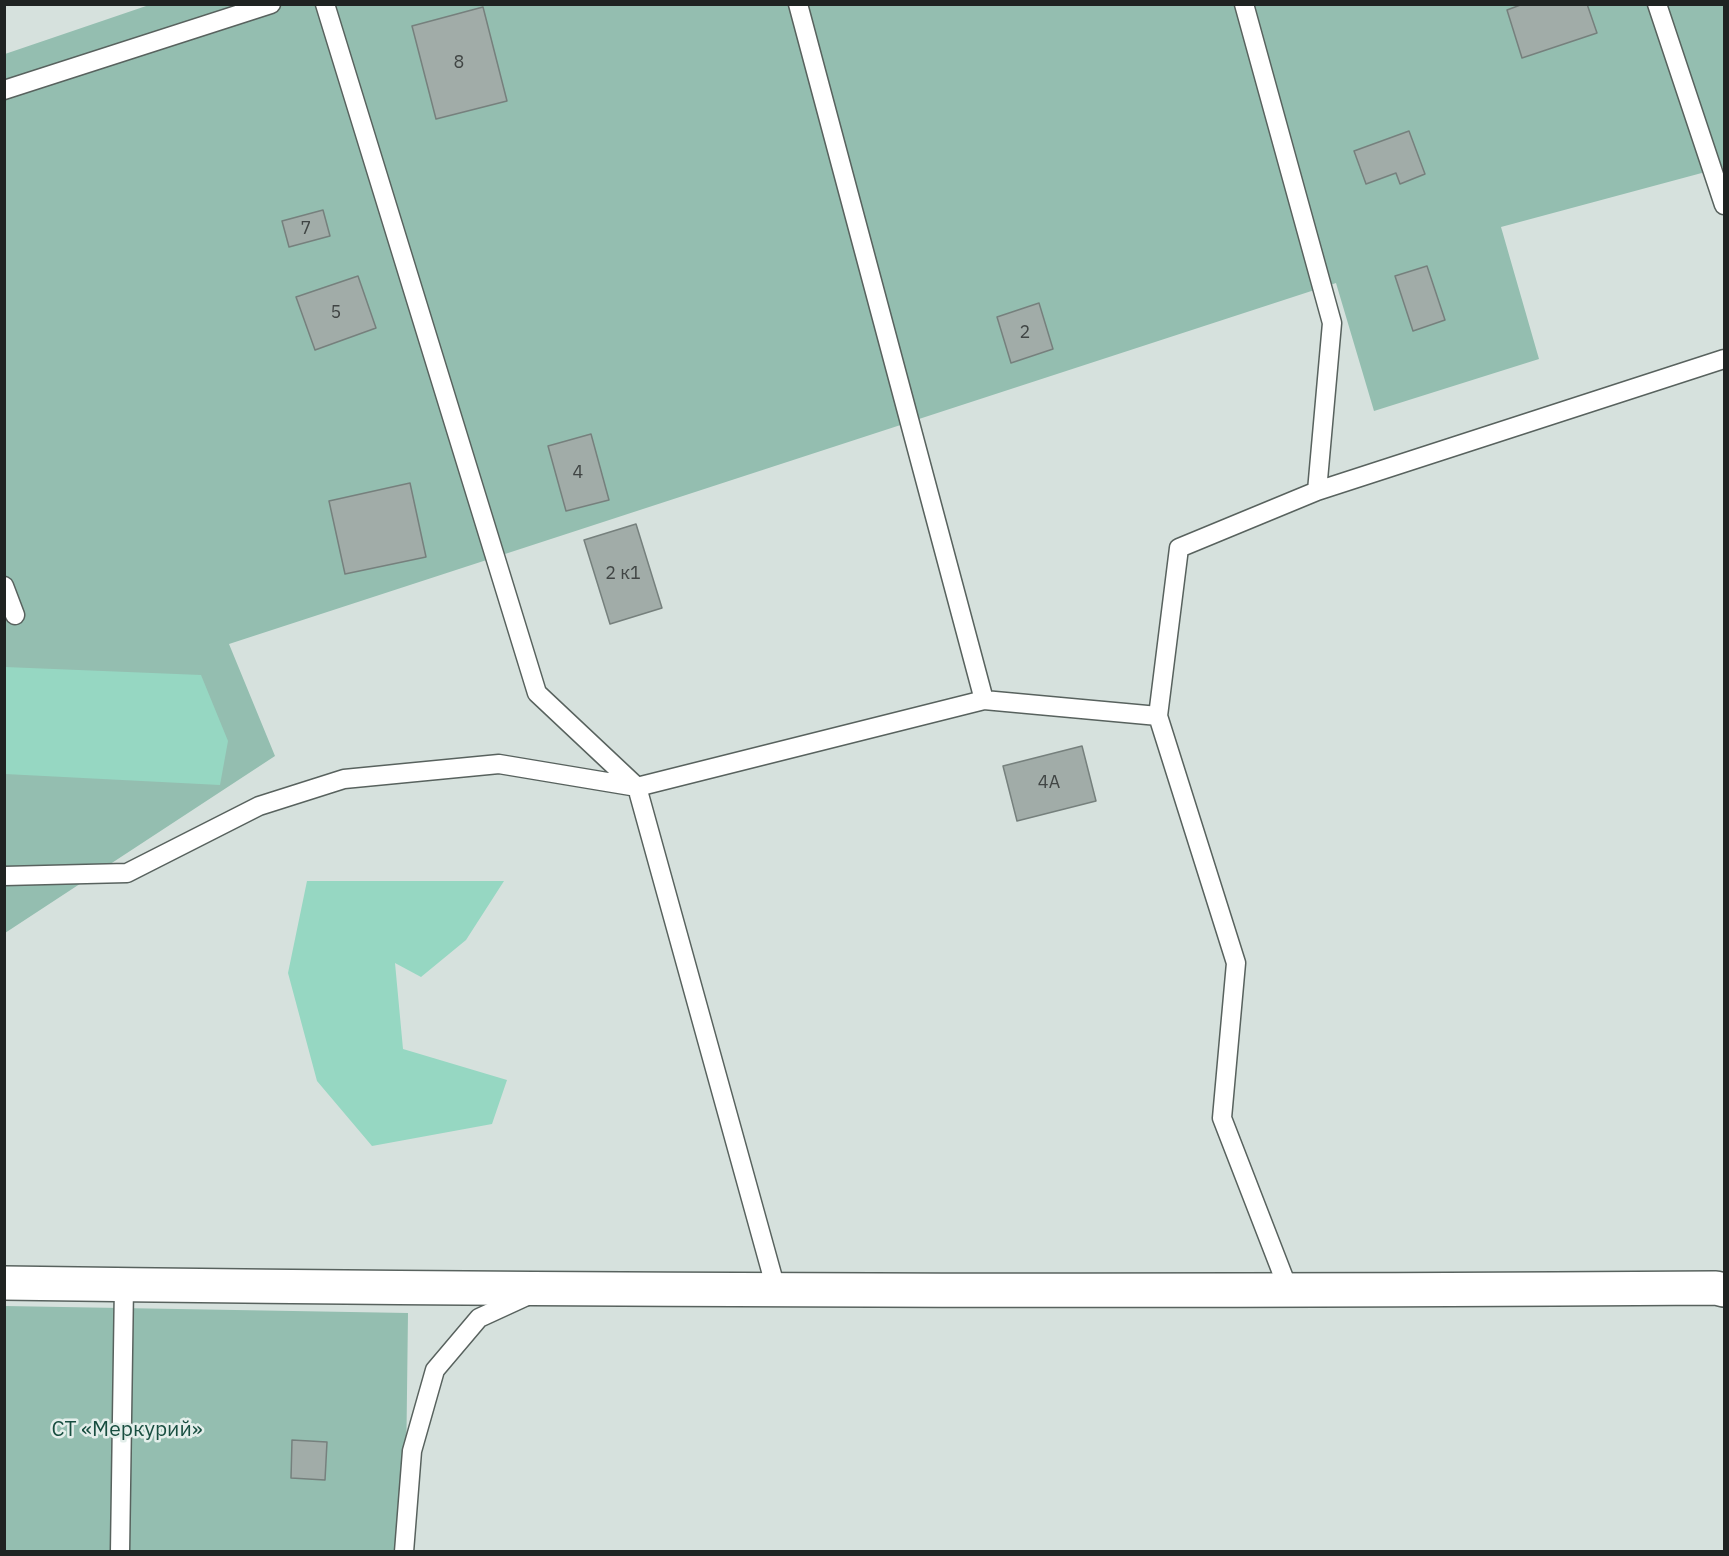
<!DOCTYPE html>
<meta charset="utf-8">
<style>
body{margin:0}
#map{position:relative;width:1729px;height:1556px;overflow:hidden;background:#d6e1dd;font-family:"IBM Plex Sans",sans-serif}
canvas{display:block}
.frame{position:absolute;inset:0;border:6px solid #1f2322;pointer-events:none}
</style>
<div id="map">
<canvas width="1729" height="1556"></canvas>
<div class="frame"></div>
</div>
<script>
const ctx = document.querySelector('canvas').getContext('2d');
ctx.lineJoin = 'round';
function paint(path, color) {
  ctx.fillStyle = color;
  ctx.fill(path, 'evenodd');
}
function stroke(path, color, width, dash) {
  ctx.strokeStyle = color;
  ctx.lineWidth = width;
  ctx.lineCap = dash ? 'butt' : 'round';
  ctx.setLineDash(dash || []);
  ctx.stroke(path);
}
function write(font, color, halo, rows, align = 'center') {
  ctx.font = font + ' "IBM Plex Sans",sans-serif';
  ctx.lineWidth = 5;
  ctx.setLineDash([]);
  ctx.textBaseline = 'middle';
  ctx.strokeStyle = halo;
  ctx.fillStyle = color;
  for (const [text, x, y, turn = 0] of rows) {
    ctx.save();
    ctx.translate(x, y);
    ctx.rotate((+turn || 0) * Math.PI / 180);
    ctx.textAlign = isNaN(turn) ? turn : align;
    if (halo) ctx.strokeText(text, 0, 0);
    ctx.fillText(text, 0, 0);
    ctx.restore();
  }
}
const green = new Path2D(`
 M 152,4 L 1724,5 L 1724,167 L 1501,227 L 1539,359 L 1374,411 L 1336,283 L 229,644 L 275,756 L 5,933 L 5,54 Z
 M 5,1306 L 408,1313 L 405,1551 L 5,1552 Z`);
const water = new Path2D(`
 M 5,667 L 201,675 L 228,741 L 220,785 L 5,774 Z
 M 307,881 L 504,881 L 466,940 L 421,977 L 395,963 L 403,1049 L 507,1080 L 492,1124 L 372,1146 L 317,1081 L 288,973 Z`);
const building = new Path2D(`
 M 1523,4 L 1587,4 L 1597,33 L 1522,58 L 1507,10 Z
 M 483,7 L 507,101 L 436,119 L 412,26 Z
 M 1409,131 L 1425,174 L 1400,184 L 1396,173 L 1366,184 L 1354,151 Z
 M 323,210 L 330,236 L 289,247 L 282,221 Z
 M 1427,266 L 1445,320 L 1413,331 L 1395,276 Z
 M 358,276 L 376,328 L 315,350 L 296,297 Z
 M 1039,303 L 1053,349 L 1011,363 L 997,317 Z
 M 591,434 L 609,500 L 566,511 L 548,446 Z
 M 410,483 L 426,557 L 345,574 L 329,501 Z
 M 636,524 L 662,608 L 610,624 L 584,540 Z
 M 1082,746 L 1096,801 L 1017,821 L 1003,766 Z
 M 292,1440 L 327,1442 L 325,1480 L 291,1478 Z`);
const lane = new Path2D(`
 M 325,4 L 537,693 L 637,787
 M 798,4 L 984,700 L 1158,716
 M 1244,4 L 1332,323 L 1317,491 L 1179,548 L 1158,716 L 1236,963 L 1222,1118 L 1289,1291
 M 1657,4 L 1724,205
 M 4,90 L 271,4
 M 1317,491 L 1724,359
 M 4,586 L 15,615
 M 4,876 L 127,873 L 259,806 L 344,779 L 499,764 L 637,787
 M 776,1289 L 637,787 L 984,700
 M 120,1552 L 124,1285
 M 404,1552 L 412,1451 L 435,1370 L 479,1318 L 529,1295`);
const street = new Path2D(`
 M 4,1283 C 575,1291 1145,1292 1716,1288 L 1724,1290`);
const numberNames = [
 ["8",459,63],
 ["7",306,229],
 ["5",336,313],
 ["2",1025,333],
 ["4",578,473],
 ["2 к1",623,574],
 ["4А",1049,783]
];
const parkNames = [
 ["СТ «Меркурий»",127,1430]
];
paint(green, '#94beb0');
paint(water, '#96d7c2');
paint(building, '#a1aca8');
stroke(building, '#76807d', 1.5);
stroke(lane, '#58625e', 21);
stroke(street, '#58625e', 36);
stroke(lane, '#fff', 18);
stroke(street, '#fff', 33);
write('18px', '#404544', null, numberNames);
write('21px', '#184e40', '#e3eeea', parkNames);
</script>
